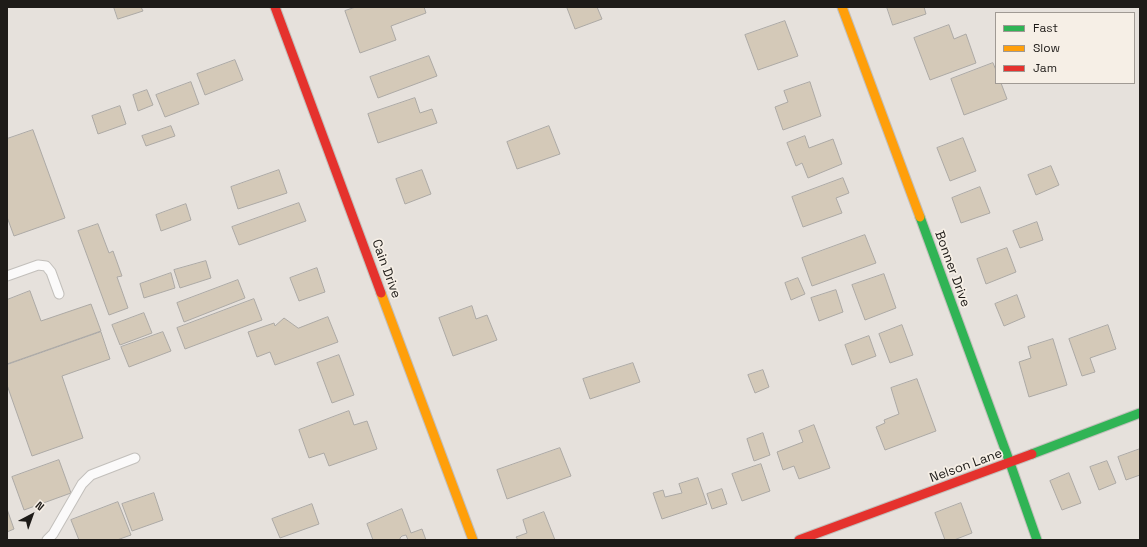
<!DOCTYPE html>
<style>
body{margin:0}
#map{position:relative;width:1147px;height:547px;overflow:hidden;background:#e6e1dc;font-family:"Space Grotesk",sans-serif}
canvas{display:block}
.frame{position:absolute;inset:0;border:8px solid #1e1b18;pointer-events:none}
.legend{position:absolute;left:995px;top:12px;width:140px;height:72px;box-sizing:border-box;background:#f6efe6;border:1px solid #a09a94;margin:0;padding:5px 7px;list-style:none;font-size:12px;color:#1e1b18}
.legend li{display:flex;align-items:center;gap:8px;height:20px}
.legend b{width:20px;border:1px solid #a09a94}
.north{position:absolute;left:12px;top:495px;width:40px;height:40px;-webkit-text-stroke:3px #f6efe6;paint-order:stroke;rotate:41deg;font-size:11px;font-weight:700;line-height:16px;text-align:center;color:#1e1b18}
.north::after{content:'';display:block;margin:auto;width:14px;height:18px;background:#1e1b18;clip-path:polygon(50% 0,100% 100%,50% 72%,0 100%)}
</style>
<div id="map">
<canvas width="1147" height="547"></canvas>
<div class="frame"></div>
<ul class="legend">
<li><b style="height:5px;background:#30b455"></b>Fast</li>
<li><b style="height:5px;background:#ff9f0a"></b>Slow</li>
<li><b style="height:5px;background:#e5322d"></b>Jam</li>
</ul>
<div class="north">N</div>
</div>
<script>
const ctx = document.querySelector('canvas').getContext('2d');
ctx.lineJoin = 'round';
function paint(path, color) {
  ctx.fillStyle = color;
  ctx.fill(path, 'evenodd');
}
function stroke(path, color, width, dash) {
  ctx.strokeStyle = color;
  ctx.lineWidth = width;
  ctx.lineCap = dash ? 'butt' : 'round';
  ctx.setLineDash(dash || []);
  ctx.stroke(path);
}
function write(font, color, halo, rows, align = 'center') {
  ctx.font = font + ' "Space Grotesk",sans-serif';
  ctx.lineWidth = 3.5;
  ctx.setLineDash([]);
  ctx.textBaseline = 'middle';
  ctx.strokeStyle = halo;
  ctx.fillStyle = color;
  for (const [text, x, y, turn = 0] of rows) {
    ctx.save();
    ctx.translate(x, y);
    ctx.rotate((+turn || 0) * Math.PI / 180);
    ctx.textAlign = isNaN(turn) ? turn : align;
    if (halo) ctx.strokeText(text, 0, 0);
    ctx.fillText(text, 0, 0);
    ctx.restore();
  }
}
const building = new Path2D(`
 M 114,7 L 141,7 L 143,11 L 118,19 Z
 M 356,7 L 424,7 L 426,13 L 391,26 L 396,40 L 360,53 L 345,11 Z
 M 569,7 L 597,7 L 602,19 L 575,29 L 567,8 Z
 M 887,7 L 924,7 L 926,14 L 893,25 Z
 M 785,21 L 798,56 L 758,70 L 745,35 Z
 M 949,25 L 954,39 L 966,34 L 976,63 L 930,80 L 914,38 Z
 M 429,56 L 437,76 L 378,98 L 370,77 Z
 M 235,60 L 243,80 L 205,95 L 197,74 Z
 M 993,63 L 996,70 L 996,83 L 1001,83 L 1007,99 L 964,115 L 951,79 Z
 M 191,82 L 199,104 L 165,117 L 156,95 Z
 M 810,82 L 821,116 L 783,130 L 775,107 L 788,102 L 784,91 Z
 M 147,90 L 153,105 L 138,111 L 133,95 Z
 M 415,98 L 420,113 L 432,109 L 437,123 L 378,143 L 368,114 Z
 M 120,106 L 126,124 L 98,134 L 92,116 Z
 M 171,126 L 175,136 L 146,146 L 142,136 Z
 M 549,126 L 560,154 L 517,169 L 507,142 Z
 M 33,130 L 65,218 L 14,236 L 7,217 L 7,139 Z
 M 805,136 L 809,148 L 833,139 L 842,164 L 808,178 L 802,163 L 796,166 L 787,143 Z
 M 963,138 L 976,171 L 950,181 L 937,148 Z
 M 1051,166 L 1059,185 L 1036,195 L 1028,175 Z
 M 279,170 L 287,193 L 238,209 L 231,187 Z
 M 422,170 L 431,194 L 405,204 L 396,179 Z
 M 843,178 L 849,193 L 836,198 L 842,213 L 803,227 L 792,197 Z
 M 980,187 L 990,213 L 961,223 L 952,198 Z
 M 299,203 L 306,221 L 239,245 L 232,227 Z
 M 186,204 L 191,220 L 161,231 L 156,215 Z
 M 1037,222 L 1043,240 L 1020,248 L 1013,231 Z
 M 98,224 L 109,253 L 113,251 L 122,276 L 117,277 L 128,308 L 109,315 L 78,231 Z
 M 865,235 L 876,263 L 812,286 L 802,258 Z
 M 1007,248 L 1016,272 L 986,284 L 977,259 Z
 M 206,261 L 211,278 L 180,288 L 174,270 Z
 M 317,268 L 325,292 L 299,301 L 290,278 Z
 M 171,273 L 175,288 L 144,298 L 140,284 Z
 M 884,274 L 896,308 L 865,320 L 852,285 Z
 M 798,278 L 805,294 L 791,300 L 785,283 Z
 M 238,280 L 245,298 L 184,322 L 177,303 Z
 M 836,290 L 843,312 L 819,321 L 811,298 Z
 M 30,291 L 41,321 L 91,304 L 101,331 L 7,364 L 7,300 Z
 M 1017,295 L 1025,317 L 1004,326 L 995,304 Z
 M 254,299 L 262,320 L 185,349 L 177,328 Z
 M 472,306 L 476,319 L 487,315 L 497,340 L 453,356 L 439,318 Z
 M 144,313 L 152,333 L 120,345 L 112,325 Z
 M 328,317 L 338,342 L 275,365 L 270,352 L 257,357 L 248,332 L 274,323 L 275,326 L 284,318 L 298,328 Z
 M 902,325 L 913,355 L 890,363 L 879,334 Z
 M 1108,325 L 1116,349 L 1090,358 L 1095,372 L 1082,376 L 1069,339 Z
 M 101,332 L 110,359 L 62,376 L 83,438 L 32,456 L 7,385 L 7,365 Z
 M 163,332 L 171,351 L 129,367 L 121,347 Z
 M 869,336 L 876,356 L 852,365 L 845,345 Z
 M 1053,339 L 1067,385 L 1029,397 L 1019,362 L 1031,358 L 1028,347 Z
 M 339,355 L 354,395 L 332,403 L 317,363 Z
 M 633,363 L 640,382 L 590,399 L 583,379 Z
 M 763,370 L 769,387 L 755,393 L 748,375 Z
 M 917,379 L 936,431 L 885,450 L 876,427 L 885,423 L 884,420 L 899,414 L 891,388 Z
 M 349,411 L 354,425 L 367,421 L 377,449 L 329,466 L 324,453 L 309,458 L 299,430 Z
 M 814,425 L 830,468 L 799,479 L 794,466 L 783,470 L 777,452 L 803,442 L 799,431 Z
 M 763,433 L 770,455 L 754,461 L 747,439 Z
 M 560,448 L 571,476 L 507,499 L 497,470 Z
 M 1140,449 L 1140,475 L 1126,480 L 1118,457 Z
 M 59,460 L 71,493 L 24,510 L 12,477 Z
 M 1107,461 L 1116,483 L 1099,490 L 1090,467 Z
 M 761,464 L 770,491 L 742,501 L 732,474 Z
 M 1069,473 L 1081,503 L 1062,510 L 1050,481 Z
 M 698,478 L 707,504 L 662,519 L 653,493 L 663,490 L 665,497 L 682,493 L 679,484 Z
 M 722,489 L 727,504 L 712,509 L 707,494 Z
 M 154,493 L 163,520 L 132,531 L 122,504 Z
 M 118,502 L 131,535 L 117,540 L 79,540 L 71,520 Z
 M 961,503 L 972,533 L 954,540 L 945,540 L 935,513 Z
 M 312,504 L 319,524 L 280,538 L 272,519 Z
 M 7,509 L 14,529 L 7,532 Z
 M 402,509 L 411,533 L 422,529 L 426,540 L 408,540 L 406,535 L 402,536 L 400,538 L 400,540 L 373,540 L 367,524 Z
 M 544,512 L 555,540 L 518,540 L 516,537 L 527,533 L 523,520 Z`);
const lane = new Path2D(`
 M 7,276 L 38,265 L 46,266 L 51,272 L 59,294
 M 47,540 L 53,534 L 82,484 L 91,475 L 135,458`);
const fast = new Path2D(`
 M 920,217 L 1010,463 L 1037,540
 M 1032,454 L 1140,413`);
const slow = new Path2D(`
 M 842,7 L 920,217
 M 381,293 L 473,540`);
const jam = new Path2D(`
 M 275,7 L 381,293
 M 799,540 L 1032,454`);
const streetNames = [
 ["Cain Drive",386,269,70],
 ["Bonner Drive",952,269,70],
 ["Nelson Lane",966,466,-20]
];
paint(building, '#d4c9b8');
stroke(building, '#aca9a5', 1);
stroke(lane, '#c2bfbb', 11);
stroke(fast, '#c2bfbb', 11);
stroke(slow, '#c2bfbb', 11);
stroke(jam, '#c2bfbb', 11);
stroke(lane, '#fbfafa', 9);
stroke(fast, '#30b455', 9);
stroke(slow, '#ff9f0a', 9);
stroke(jam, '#e5322d', 9);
write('13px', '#1e1b18', '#f6efe6', streetNames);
</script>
